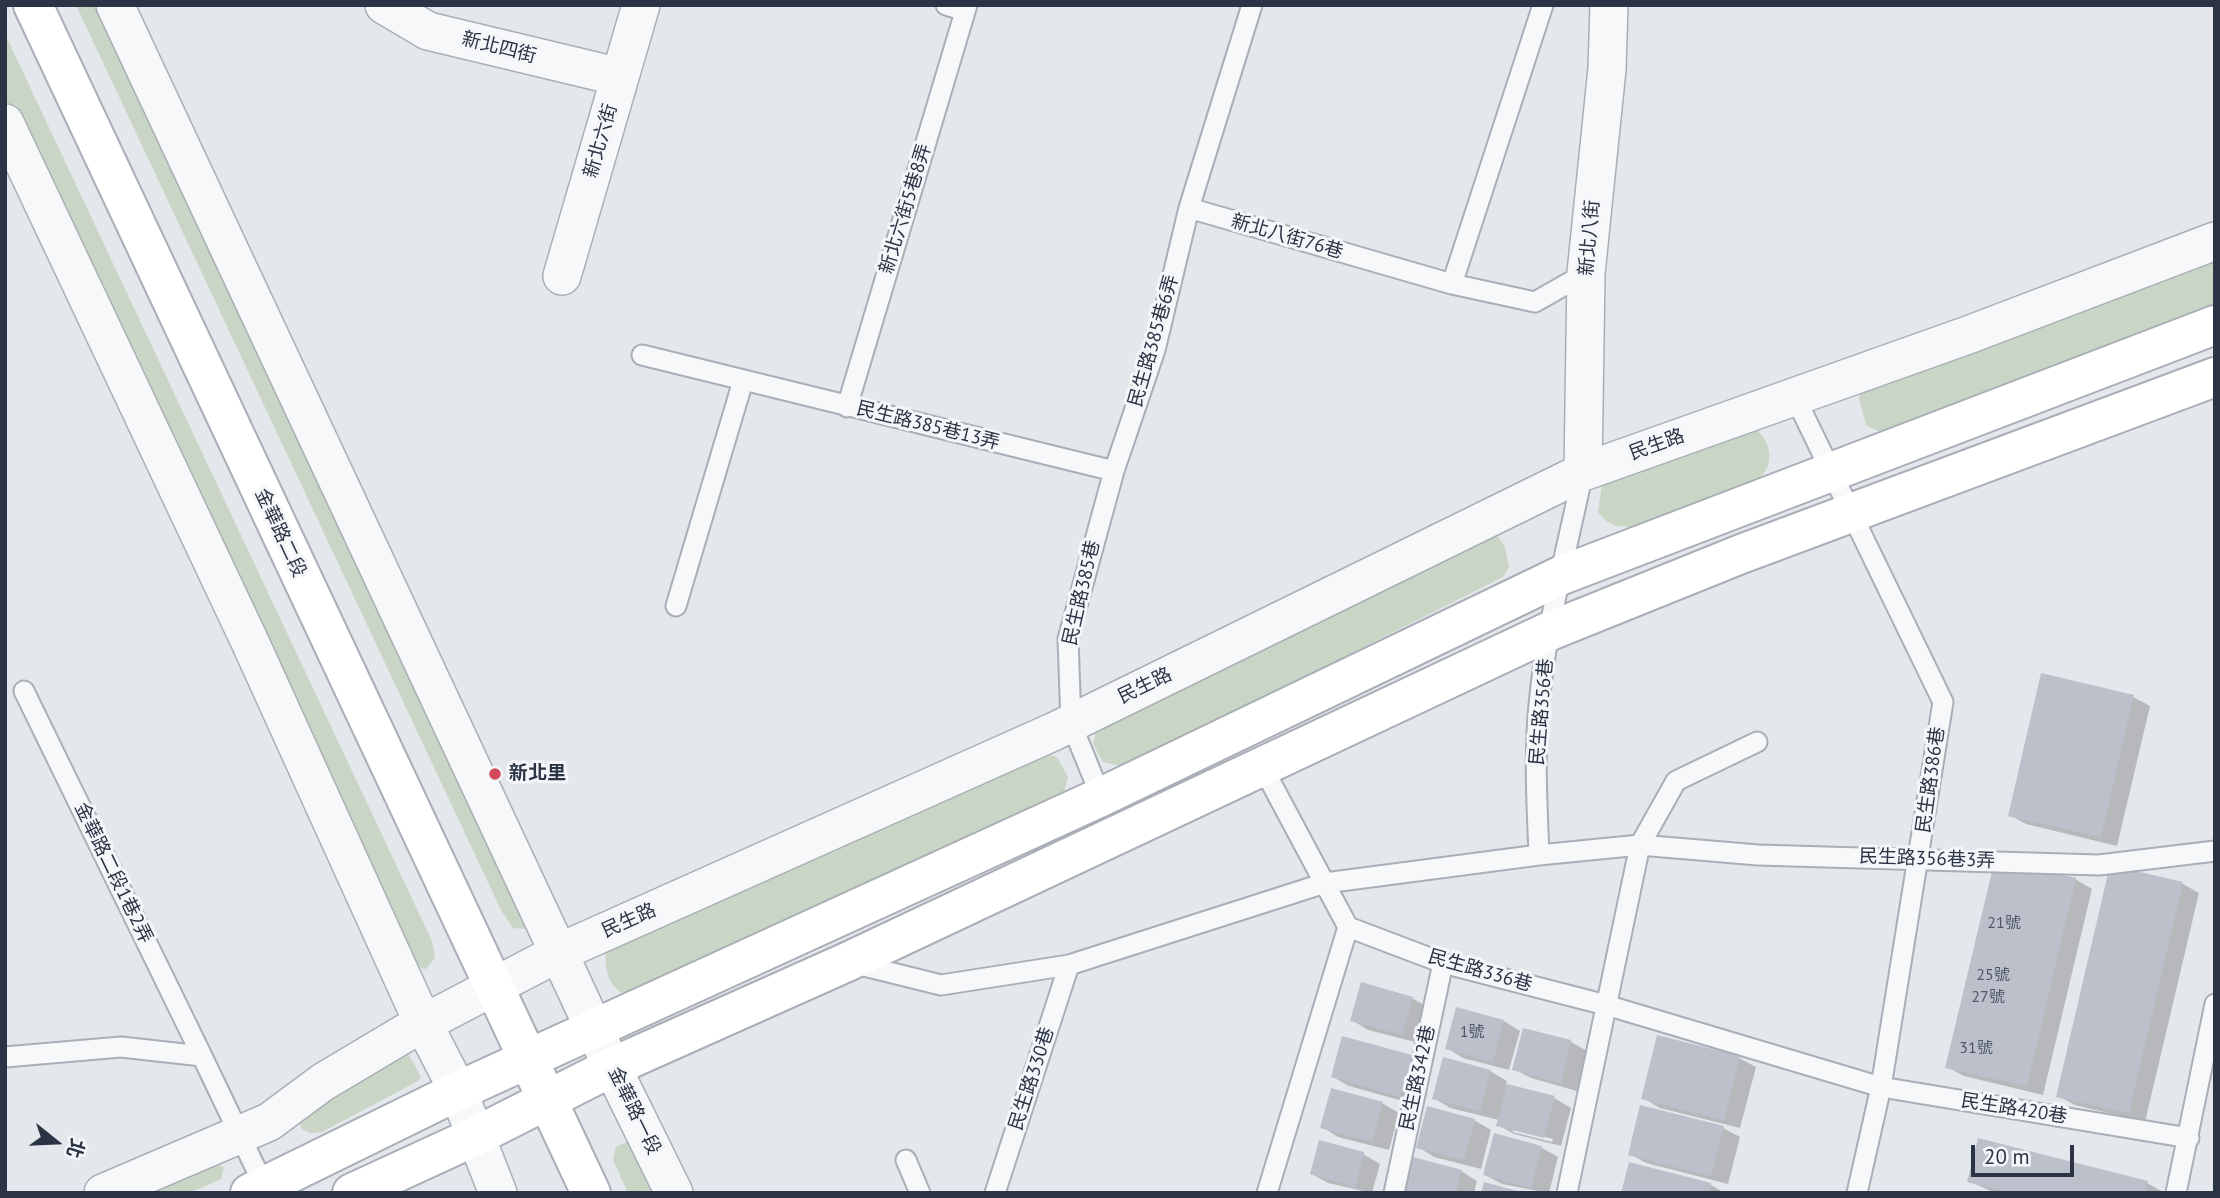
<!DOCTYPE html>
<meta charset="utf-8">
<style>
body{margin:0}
#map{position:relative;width:2220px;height:1198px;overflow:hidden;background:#e4e7ec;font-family:"PT Sans","Noto Sans TC",sans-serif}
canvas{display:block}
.frame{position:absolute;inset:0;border:7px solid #2b3445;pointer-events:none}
.north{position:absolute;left:21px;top:1107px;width:70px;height:70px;-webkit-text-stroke:5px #f4f6f9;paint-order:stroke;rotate:108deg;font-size:19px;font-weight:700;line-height:28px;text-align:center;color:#2b3445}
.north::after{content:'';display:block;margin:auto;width:24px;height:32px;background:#2b3445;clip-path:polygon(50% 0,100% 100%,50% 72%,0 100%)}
.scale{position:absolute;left:1971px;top:1145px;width:103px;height:32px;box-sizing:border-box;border:4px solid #2b3445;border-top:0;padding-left:9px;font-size:21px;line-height:24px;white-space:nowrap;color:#2b3445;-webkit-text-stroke:5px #f4f6f9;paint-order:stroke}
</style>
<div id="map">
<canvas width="2220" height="1198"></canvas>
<div class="frame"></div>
<div class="north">北</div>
<div class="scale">20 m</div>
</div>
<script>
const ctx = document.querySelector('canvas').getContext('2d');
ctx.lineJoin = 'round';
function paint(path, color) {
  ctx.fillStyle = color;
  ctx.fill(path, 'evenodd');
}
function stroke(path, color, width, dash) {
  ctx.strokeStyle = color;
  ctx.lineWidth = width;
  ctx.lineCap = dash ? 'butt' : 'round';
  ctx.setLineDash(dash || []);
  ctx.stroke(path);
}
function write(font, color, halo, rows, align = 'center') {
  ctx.font = font + ' "PT Sans","Noto Sans TC",sans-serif';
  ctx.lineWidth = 6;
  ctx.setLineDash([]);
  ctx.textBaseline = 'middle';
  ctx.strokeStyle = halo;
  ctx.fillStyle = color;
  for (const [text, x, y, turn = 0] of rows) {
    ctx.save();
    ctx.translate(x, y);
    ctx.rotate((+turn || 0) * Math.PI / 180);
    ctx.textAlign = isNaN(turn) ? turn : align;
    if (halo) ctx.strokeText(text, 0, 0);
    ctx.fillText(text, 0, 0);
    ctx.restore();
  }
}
const green = new Path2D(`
 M 76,5 L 108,5 L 530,925 L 524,929 L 513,928 L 501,910 Z
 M 5,34 L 432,941 L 435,958 L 426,969 L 416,967 L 404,949 L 5,102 Z
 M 2215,251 L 2215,310 L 1882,433 L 1866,425 L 1859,398 L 1863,386 Z
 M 1752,425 C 1771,440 1778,466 1755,481 L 1637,527 L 1616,526 L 1606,521 L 1598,512 L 1602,483 Z
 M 1489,534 L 1498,537 L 1505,547 L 1509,567 L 1503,577 L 1125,767 L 1103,762 L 1093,744 L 1099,721 Z
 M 1049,754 L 1057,757 L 1068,777 L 1063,796 L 633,996 C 610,994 604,971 606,950 Z
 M 406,1050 L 421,1077 L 418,1081 L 322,1132 L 310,1133 L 301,1128 L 299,1116 Z
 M 631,1140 L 663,1193 L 628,1193 L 613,1160 L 616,1147 Z
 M 212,1163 L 224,1167 L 221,1179 L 189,1193 L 146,1193 Z`);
const shadow = new Path2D(`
 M 2133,697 L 2150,706 L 2117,846 L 2026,824 L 2010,815 Z
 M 2112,867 L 2183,884 L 2199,893 L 2145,1122 L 2075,1105 L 2058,1096 Z
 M 2075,879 L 2092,889 L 2043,1095 L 1964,1076 L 1947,1067 Z
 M 1412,998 L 1429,1008 L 1419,1043 L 1368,1030 L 1352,1020 Z
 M 1504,1021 L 1520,1031 L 1509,1070 L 1463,1058 L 1447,1048 Z
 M 1524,1030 L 1571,1042 L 1587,1051 L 1577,1091 L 1531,1078 L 1514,1069 Z
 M 1411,1057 L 1427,1066 L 1417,1105 L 1349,1086 L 1333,1077 Z
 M 1739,1058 L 1756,1067 L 1740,1128 L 1660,1108 L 1643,1098 Z
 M 1490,1071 L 1507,1081 L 1506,1085 L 1554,1098 L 1571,1108 L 1561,1146 L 1514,1134 L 1498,1125 L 1499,1120 L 1450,1108 L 1434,1098 ZM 1513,1129 L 1553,1139 L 1552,1142 L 1513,1132 Z
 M 1382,1103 L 1399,1113 L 1389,1150 L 1338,1137 L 1322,1127 Z
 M 1474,1120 L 1491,1130 L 1481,1169 L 1434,1157 L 1418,1147 Z
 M 1723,1128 L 1740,1137 L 1728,1184 L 1646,1163 L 1630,1154 Z
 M 1495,1135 L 1542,1148 L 1558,1157 L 1549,1193 L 1502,1184 L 1485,1175 Z
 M 1363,1154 L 1380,1164 L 1372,1193 L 1328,1183 L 1312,1174 Z
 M 1630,1164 L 1711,1185 L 1725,1193 L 1623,1193 Z
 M 1461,1171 L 1477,1181 L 1474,1193 L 1406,1193 Z
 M 1969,1181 L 2147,1183 L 2163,1192 L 1995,1193 Z`);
const building = new Path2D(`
 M 2041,673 L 2134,695 L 2101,837 L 2008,816 Z
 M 1995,859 L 2076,878 L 2027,1086 L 1945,1068 Z
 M 2110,865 L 2183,882 L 2129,1113 L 2056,1097 Z
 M 1361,982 L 1413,997 L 1402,1035 L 1350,1021 Z
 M 1456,1007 L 1504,1020 L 1493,1062 L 1445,1049 Z
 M 1523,1028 L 1571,1040 L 1561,1083 L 1512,1070 Z
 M 1657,1035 L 1740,1056 L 1724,1120 L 1641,1099 Z
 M 1342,1036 L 1412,1055 L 1400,1097 L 1331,1077 Z
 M 1443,1057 L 1491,1070 L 1480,1111 L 1432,1099 Z
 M 1507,1084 L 1555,1096 L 1544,1138 L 1496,1126 Z
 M 1331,1088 L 1383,1102 L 1372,1142 L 1320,1128 Z
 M 1640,1105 L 1724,1126 L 1711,1176 L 1628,1155 Z
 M 1427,1106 L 1475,1119 L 1464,1160 L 1416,1148 Z
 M 1494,1133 L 1542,1146 L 1531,1188 L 1483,1175 Z
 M 1978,1138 L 2148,1181 L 2145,1193 L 2010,1193 L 1967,1182 Z
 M 1319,1140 L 1364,1152 L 1355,1187 L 1310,1174 Z
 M 1413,1157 L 1462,1170 L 1455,1193 L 1404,1193 Z
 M 1629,1162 L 1711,1183 L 1709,1193 L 1621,1193 Z
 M 1484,1182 L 1521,1192 L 1521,1193 L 1481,1193 Z`);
const lane = new Path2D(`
 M 946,5 L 965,11
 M 1252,5 L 1189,208 L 1452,284 L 1535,302 L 1586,273
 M 1452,284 L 1543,5
 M 642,355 L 1114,471
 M 1794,395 L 1943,702 L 1881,1087 L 1857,1193
 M 847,407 L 967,5
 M 1583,472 C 1567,549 1546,626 1539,705 C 1534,755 1537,805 1539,855 L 1640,845 L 1758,855 L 2099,865 L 2215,851
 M 676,606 L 743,381
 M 24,691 L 202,1056
 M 1262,766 L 1348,927
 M 1104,804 L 1071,723 L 1068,639 L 1114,471 L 1155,350 L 1189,208
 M 852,963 L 941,985 L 1069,965 L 1325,883 L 1539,855
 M 5,1057 L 121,1047 L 202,1056 L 267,1192
 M 906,1160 L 920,1193
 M 995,1193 L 1069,965
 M 1267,1193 L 1348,927 L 1443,963 L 1606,1005 L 1881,1087 L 2189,1138
 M 1394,1193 L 1443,963
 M 1567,1193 L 1640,845 L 1676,781 L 1757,742
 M 2176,1193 L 2215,1004`);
const street = new Path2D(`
 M 115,5 L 612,1067 L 674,1193
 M 384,5 L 428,31 L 620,77
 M 5,123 L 250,642 L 423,1023 L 458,1091 L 498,1193
 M 562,276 L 641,5
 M 1583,472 L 1586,273 L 1607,69 L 1609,5
 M 103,1193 L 269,1122 L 323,1082 L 407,1032 L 560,952 L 1055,731 L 1583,472 L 1968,335 L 2215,241`);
const secondary = new Path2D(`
 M 33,5 L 591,1193
 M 250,1193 L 458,1091 L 1101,797 L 1562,575 L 2215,325
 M 352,1193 L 476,1136 L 612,1067 L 847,962 L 1550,631 L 1741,554 L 2215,377`);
const markers = [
 [495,774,7,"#d1495b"]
];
const numberNames = [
 ["21號",2004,923],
 ["25號",1993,975],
 ["27號",1988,997],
 ["1號",1472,1032],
 ["31號",1976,1048]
];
const streetNames = [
 ["新北四街",499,48,14],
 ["新北六街",601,141,-74],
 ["新北六街5巷8弄",906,209,-73],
 ["新北八街76巷",1287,237,16],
 ["新北八街",1590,238,-85],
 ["民生路385巷6弄",1154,341,-74],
 ["民生路385巷13弄",928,426,14],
 ["民生路",1657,445,-20],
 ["金華路二段",280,533,65],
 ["民生路385巷",1082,593,-77],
 ["民生路",1145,686,-26],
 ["民生路356巷",1542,712,-85],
 ["民生路386巷",1931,780,-82],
 ["民生路356巷3弄",1927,859,2],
 ["金華路二段1巷2弄",113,873,64],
 ["民生路",629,921,-24],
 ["民生路336巷",1480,971,16],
 ["民生路342巷",1418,1078,-78],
 ["民生路330巷",1032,1079,-72],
 ["民生路420巷",2014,1109,9],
 ["金華路一段",634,1111,64]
];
const poiNames = [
 ["新北里",509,774]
];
paint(green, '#c9d6c5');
paint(shadow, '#0003');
paint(building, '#bbc0ca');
stroke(lane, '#a9aeb7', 23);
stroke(street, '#a9aeb7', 40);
stroke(secondary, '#a9aeb7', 42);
stroke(lane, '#f7f8fa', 19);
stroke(street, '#f7f8fa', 37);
stroke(secondary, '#fff', 38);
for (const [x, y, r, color] of markers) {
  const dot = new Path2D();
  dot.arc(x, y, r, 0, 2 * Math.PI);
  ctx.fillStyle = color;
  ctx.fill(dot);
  stroke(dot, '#f4f6f9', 2.5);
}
write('16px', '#4f5766', null, numberNames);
write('19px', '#2b3445', '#f4f6f9', streetNames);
write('bold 19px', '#2b3445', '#f4f6f9', poiNames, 'left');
</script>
